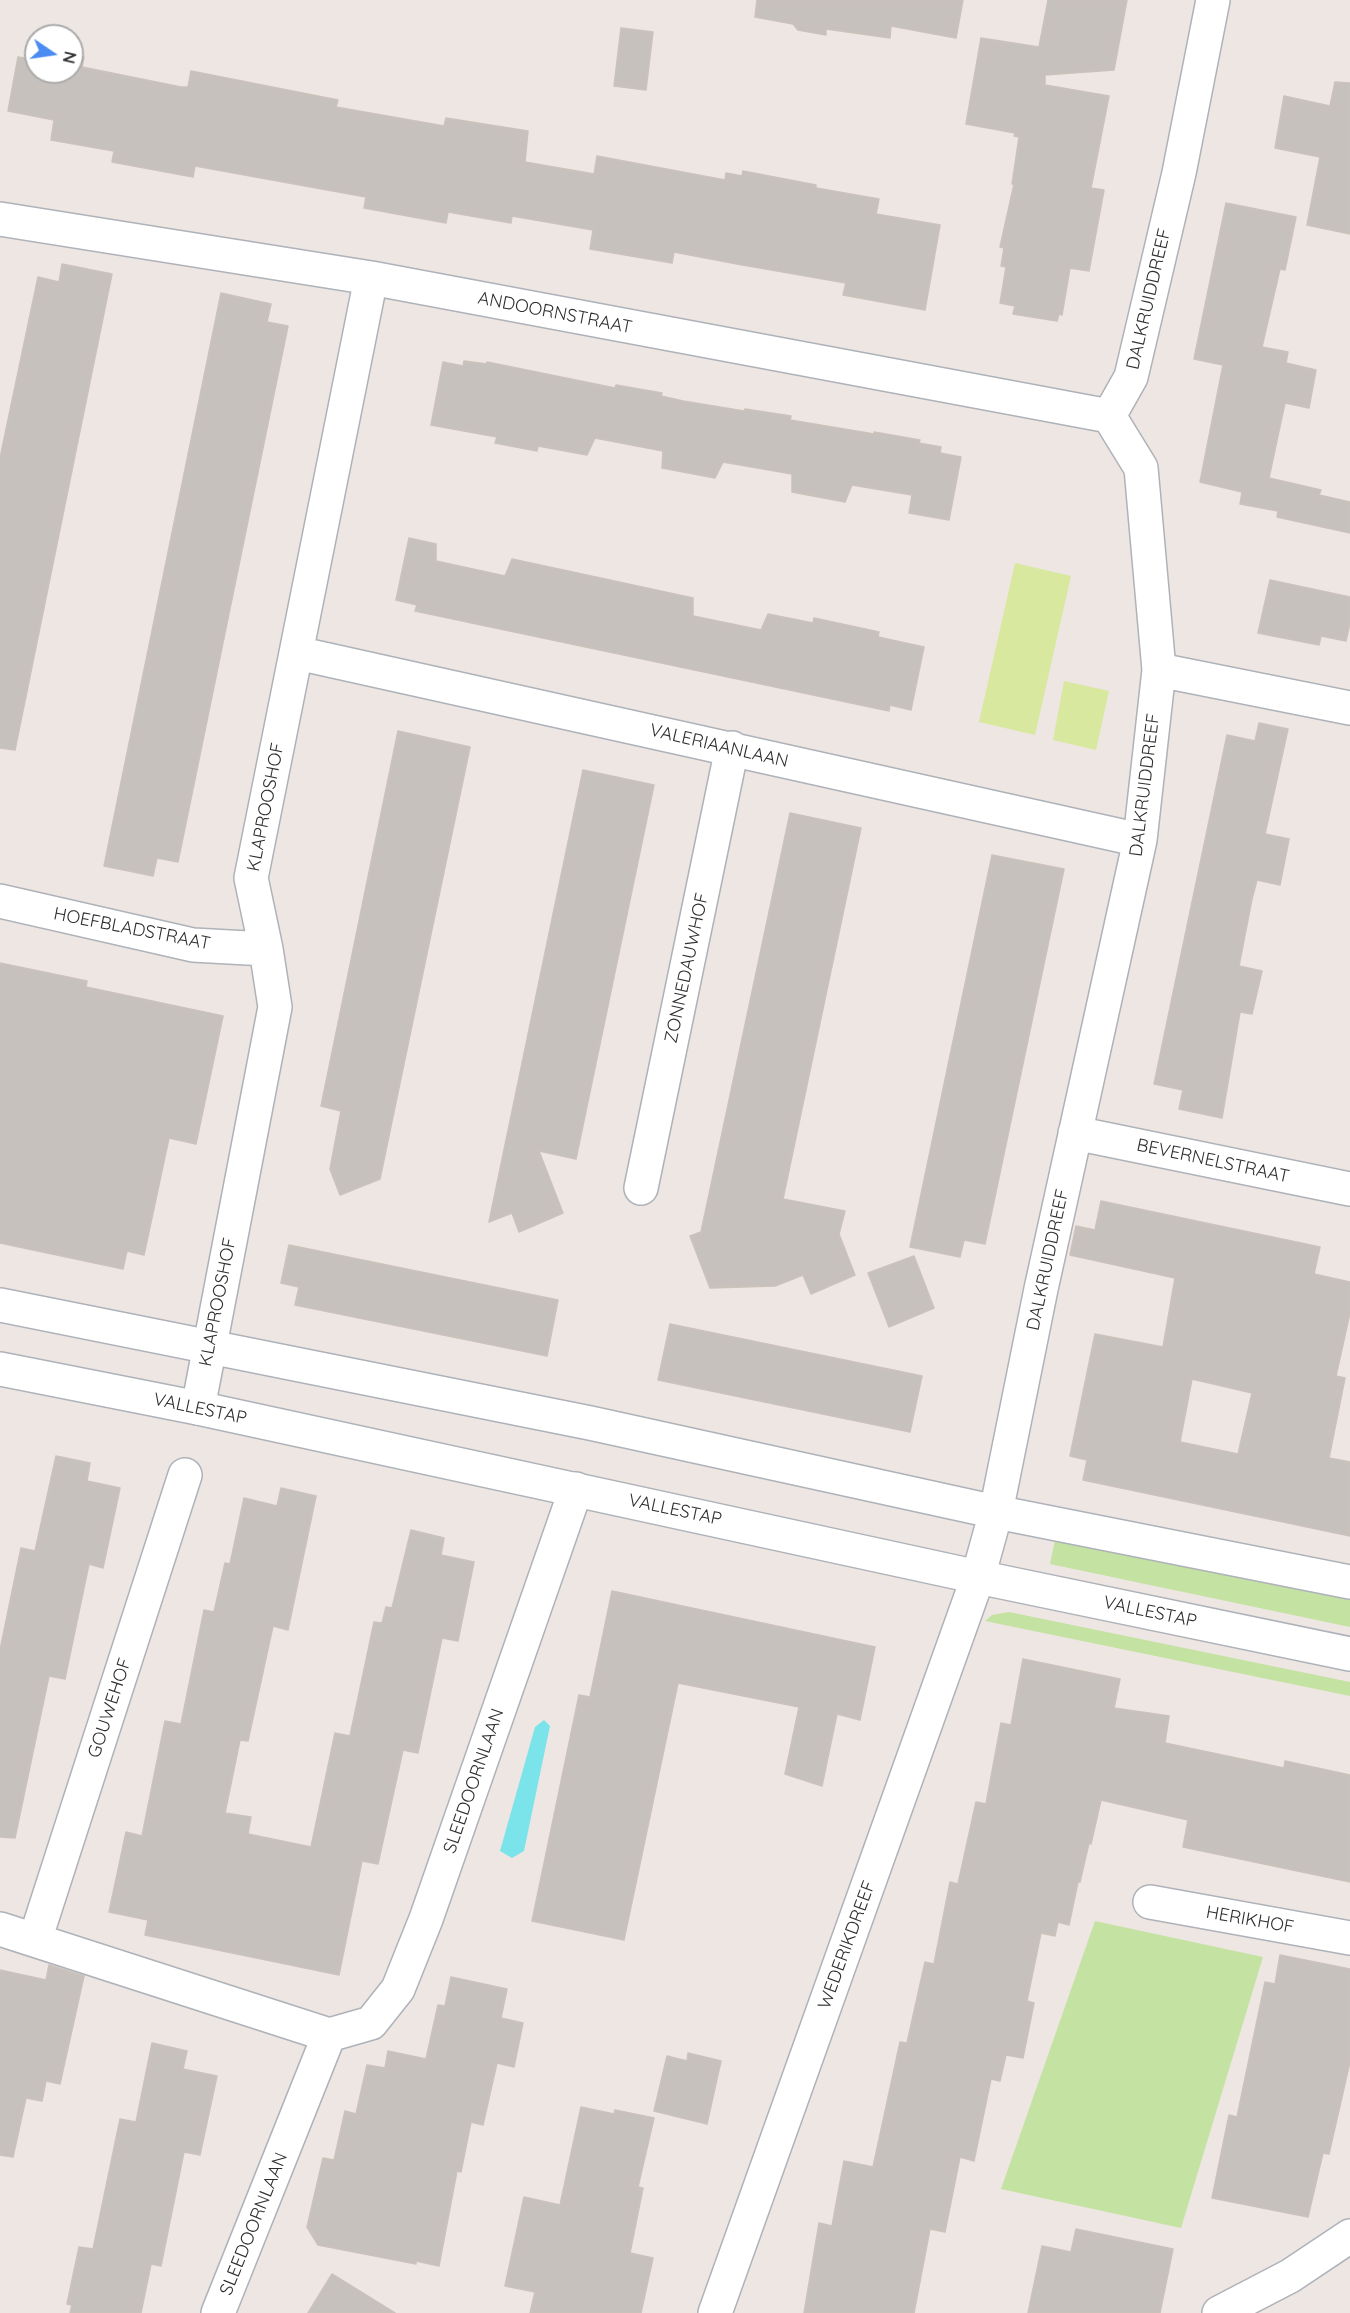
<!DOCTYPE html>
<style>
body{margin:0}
#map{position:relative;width:1350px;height:2313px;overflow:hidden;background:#eee6e2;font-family:Quicksand,sans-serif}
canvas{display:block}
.north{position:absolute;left:24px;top:24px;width:60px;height:60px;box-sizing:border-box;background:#fff;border:2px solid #ababab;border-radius:50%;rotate:103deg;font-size:16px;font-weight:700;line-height:24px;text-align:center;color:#2e2e2e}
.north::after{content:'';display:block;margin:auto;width:21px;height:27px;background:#4b8cf2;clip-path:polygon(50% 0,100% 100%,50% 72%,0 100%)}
</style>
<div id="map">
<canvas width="1350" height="2313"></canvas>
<div class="north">N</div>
</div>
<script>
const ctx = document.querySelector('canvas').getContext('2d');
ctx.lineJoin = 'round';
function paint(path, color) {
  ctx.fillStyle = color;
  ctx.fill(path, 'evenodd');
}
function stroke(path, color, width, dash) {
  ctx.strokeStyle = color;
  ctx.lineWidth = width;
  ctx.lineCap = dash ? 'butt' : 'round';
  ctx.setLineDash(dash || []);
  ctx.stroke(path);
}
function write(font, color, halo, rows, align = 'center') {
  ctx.font = font + ' Quicksand,sans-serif';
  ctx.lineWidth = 4.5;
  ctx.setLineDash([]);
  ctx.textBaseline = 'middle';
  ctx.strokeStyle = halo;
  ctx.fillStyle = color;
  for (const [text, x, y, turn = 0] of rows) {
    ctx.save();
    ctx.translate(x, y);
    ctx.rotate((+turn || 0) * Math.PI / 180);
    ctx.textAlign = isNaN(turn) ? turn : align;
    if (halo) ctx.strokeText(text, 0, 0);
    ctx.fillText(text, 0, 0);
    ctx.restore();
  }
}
const green = new Path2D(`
 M 1056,1535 L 1350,1595 L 1350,1627 L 1050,1564 Z
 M 1009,1612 L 1350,1682 L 1350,1696 L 985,1621 L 992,1615 Z
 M 1095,1921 L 1263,1957 L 1181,2228 L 1001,2189 Z`);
const pitch = new Path2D(`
 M 1015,563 L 1071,576 L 1035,735 L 979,722 Z
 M 1064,681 L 1109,691 L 1096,750 L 1053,740 Z`);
const water = new Path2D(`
 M 544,1720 L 550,1726 L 524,1851 L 512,1858 L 500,1851 L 535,1727 Z`);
const building = new Path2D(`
 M 757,0 L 963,0 L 956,38 L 891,26 L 890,38 L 826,29 L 826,35 L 798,30 L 793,24 L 755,17 Z
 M 1048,0 L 1127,0 L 1114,70 L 1045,75 L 1045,85 L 1109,96 L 1091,188 L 1104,190 L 1089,271 L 1070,268 L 1062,315 L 1059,314 L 1057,321 L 1013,314 L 1015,306 L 1000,303 L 1006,267 L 1001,266 L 1004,248 L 1000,247 L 1014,184 L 1012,184 L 1019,137 L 1014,136 L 1015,133 L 966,124 L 981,38 L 1039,47 Z
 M 621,28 L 653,32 L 646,90 L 614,86 Z
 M 72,54 L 84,57 L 82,67 L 181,87 L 188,87 L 191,71 L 338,100 L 336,107 L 444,126 L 446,118 L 528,131 L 525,162 L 594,174 L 597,156 L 725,180 L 726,173 L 742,176 L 743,171 L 816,185 L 816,188 L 879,199 L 876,214 L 940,225 L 925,310 L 843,295 L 846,283 L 737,264 L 674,252 L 672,263 L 590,249 L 593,230 L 512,216 L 511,223 L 448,212 L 446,223 L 364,208 L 366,197 L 195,166 L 193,177 L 112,162 L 114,151 L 51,140 L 54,120 L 8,111 L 18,57 L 36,60 L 36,72 L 72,72 Z
 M 1335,82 L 1350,83 L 1350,234 L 1307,225 L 1320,157 L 1275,148 L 1284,96 L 1330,106 Z
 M 1226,203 L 1296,217 L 1285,270 L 1280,269 L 1262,347 L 1288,352 L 1286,363 L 1316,370 L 1309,408 L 1285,403 L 1269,478 L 1321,490 L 1319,495 L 1350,502 L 1350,533 L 1277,517 L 1278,511 L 1240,504 L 1242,492 L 1200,482 L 1223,365 L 1194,359 Z
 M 62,264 L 112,274 L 15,750 L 0,748 L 0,458 L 38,277 L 59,282 Z
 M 221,293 L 271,304 L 267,322 L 288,326 L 178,862 L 157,858 L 153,876 L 104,866 Z
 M 464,361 L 487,364 L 487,362 L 615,388 L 616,385 L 662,393 L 661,396 L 683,401 L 744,411 L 745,409 L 791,416 L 790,420 L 874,434 L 874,432 L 920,440 L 919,443 L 941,447 L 940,453 L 961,457 L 949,520 L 909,513 L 912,495 L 852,485 L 845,502 L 792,492 L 792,474 L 723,462 L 715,478 L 662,468 L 663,451 L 595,438 L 587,455 L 538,446 L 537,451 L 495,443 L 497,437 L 431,425 L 443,362 L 463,366 Z
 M 409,538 L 436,544 L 436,561 L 505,576 L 512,559 L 605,579 L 693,598 L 693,616 L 761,630 L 768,614 L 813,623 L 814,618 L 879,632 L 878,637 L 924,647 L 911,710 L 890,705 L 889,711 L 415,611 L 417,605 L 396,600 Z
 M 1270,580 L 1350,597 L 1350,623 L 1346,641 L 1321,636 L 1319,645 L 1258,633 Z
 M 1259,723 L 1288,729 L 1265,834 L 1289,839 L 1280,885 L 1257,880 L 1252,899 L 1239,966 L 1262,971 L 1252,1014 L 1240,1012 L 1222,1118 L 1179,1109 L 1183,1090 L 1154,1084 L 1227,735 L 1255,741 Z
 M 398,731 L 470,747 L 380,1179 L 340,1195 L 330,1169 L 341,1111 L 321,1106 Z
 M 583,770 L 654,785 L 576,1159 L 539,1151 L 563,1213 L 519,1232 L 512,1213 L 489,1222 Z
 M 790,813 L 861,828 L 783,1199 L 845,1211 L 839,1234 L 855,1275 L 811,1294 L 803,1275 L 775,1286 L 710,1288 L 690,1236 L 701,1232 Z
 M 992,855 L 1064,869 L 985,1244 L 964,1240 L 960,1257 L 910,1247 Z
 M 0,963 L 87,981 L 86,987 L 223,1016 L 196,1144 L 169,1138 L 144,1255 L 127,1251 L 123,1269 L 0,1243 Z
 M 1101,1201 L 1320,1247 L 1314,1274 L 1350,1282 L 1350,1313 L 1336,1376 L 1345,1378 L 1329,1458 L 1350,1462 L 1350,1536 L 1083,1480 L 1087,1460 L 1070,1456 L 1095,1334 L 1163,1347 L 1175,1278 L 1070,1255 L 1076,1226 L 1095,1230 ZM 1192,1379 L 1252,1393 L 1238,1454 L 1180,1442 Z
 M 289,1245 L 558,1300 L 547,1356 L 295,1305 L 299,1287 L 281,1283 Z
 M 914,1256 L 934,1308 L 889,1327 L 868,1273 Z
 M 670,1324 L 922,1376 L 910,1432 L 658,1380 Z
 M 56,1456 L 90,1463 L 87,1481 L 120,1488 L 103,1568 L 89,1564 L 65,1679 L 49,1676 L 15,1838 L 0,1837 L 0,1650 L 21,1548 L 35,1551 Z
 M 281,1488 L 316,1496 L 288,1630 L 273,1626 L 248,1741 L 240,1740 L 225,1813 L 251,1817 L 248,1834 L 311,1847 L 335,1733 L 350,1736 L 374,1622 L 382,1623 L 386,1607 L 392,1608 L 411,1530 L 444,1538 L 441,1555 L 474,1562 L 458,1641 L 442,1638 L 418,1753 L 403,1750 L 378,1864 L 362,1861 L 339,1975 L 145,1935 L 148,1920 L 109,1912 L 126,1832 L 142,1836 L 165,1721 L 181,1724 L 204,1610 L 214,1612 L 225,1563 L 230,1564 L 244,1498 L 277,1506 Z
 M 612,1591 L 875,1647 L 860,1720 L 837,1714 L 822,1786 L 785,1774 L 799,1707 L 678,1683 L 624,1940 L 532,1921 L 579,1695 L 590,1697 Z
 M 1023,1659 L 1120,1679 L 1114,1708 L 1169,1716 L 1165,1743 L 1284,1768 L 1285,1761 L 1350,1775 L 1350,1882 L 1183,1847 L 1188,1820 L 1101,1800 L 1091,1844 L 1089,1843 L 1080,1882 L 1078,1882 L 1069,1925 L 1058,1922 L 1055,1936 L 1041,1933 L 1027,2001 L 1034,2003 L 1023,2058 L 1006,2055 L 1000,2081 L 991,2079 L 974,2161 L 960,2157 L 945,2232 L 930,2229 L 914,2313 L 804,2313 L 819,2223 L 832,2226 L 844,2161 L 873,2167 L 900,2042 L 907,2043 L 925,1962 L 934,1964 L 950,1882 L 958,1884 L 976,1802 L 986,1804 L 1001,1723 L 1011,1725 Z
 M 1280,1955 L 1350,1969 L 1350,2062 L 1329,2154 L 1323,2153 L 1308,2217 L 1212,2198 L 1229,2115 L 1237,2117 L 1265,1982 L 1275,1984 Z
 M 49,1965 L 84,1976 L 60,2084 L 46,2081 L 42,2101 L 26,2098 L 13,2157 L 0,2155 L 0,1970 L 46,1980 Z
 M 451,1977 L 507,1989 L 501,2018 L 523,2023 L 514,2067 L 497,2063 L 483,2125 L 471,2122 L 461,2172 L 457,2171 L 439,2266 L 416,2261 L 416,2264 L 318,2245 L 307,2227 L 323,2158 L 334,2160 L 345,2111 L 356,2114 L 367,2065 L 385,2068 L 388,2051 L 426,2059 L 438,2005 L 445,2006 Z
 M 152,2043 L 187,2051 L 183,2069 L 217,2076 L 200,2155 L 184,2152 L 161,2266 L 151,2264 L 141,2313 L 70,2313 L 72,2305 L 67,2304 L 79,2247 L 93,2249 L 120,2119 L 136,2122 Z
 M 688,2053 L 721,2061 L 707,2124 L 654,2111 L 667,2056 L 687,2061 Z
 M 581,2107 L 614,2114 L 615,2110 L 654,2118 L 638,2187 L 643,2188 L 630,2253 L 653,2258 L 641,2313 L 530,2313 L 535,2292 L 505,2286 L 524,2197 L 560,2205 Z
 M 1076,2229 L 1173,2249 L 1160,2313 L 1028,2313 L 1042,2246 L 1071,2252 Z
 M 332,2274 L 395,2313 L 308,2313 Z`);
const minor = new Path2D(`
 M 0,219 L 371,278 L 1109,416
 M 1109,416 L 1131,377 L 1179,173 L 1213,0
 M 297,653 L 1140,840
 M 1159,670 L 1350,708
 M 0,901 L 193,945 L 266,949
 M 1075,1133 L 1350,1189
 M 641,1188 L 732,748
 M 0,1305 L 590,1423 L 996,1512 L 1350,1582
 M 198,1408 L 275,1007 L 266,949 L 251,878 L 371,278
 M 1150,1902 L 1350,1938
 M 0,1929 L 329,2035
 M 35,1940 L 185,1475
 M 218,2313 L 329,2035 L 371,2023 L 398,1989 L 426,1919 L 576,1489
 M 715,2313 L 978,1577 L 996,1512 L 1041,1289 L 1140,840 L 1159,670 L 1141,468 L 1109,416
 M 1219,2313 L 1290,2276 L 1350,2236`);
const tertiary = new Path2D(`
 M 0,1369 L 198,1408 L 978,1577 L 1350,1654`);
const streetNames = [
 ["DALKRUIDDREEF",1149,299,-77],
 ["ANDOORNSTRAAT",555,313,11],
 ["VALERIAANLAAN",719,746,13],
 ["DALKRUIDDREEF",1145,785,-83],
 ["KLAPROOSHOF",266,807,-79],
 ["HOEFBLADSTRAAT",132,929,11],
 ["ZONNEDAUWHOF",687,968,-78],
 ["BEVERNELSTRAAT",1213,1161,12],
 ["DALKRUIDDREEF",1048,1260,-78],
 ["KLAPROOSHOF",218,1302,-79],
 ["VALLESTAP",200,1409,12],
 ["VALLESTAP",675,1510,12],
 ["VALLESTAP",1150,1612,12],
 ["GOUWEHOF",110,1708,-72],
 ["SLEEDOORNLAAN",474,1781,-71],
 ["HERIKHOF",1250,1920,10],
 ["WEDERIKDREEF",847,1945,-70],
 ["SLEEDOORNLAAN",254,2224,-68]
];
paint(green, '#c4e2a1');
paint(pitch, '#d8e89e');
paint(water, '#7be3ea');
paint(building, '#c7c1bd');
stroke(building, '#cac2bb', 1.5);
stroke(minor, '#aeb2b9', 36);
stroke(tertiary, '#aeb2b9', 36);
stroke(minor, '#fff', 33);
stroke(tertiary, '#fff', 33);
write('18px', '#2e2e2e', '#fff', streetNames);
</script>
